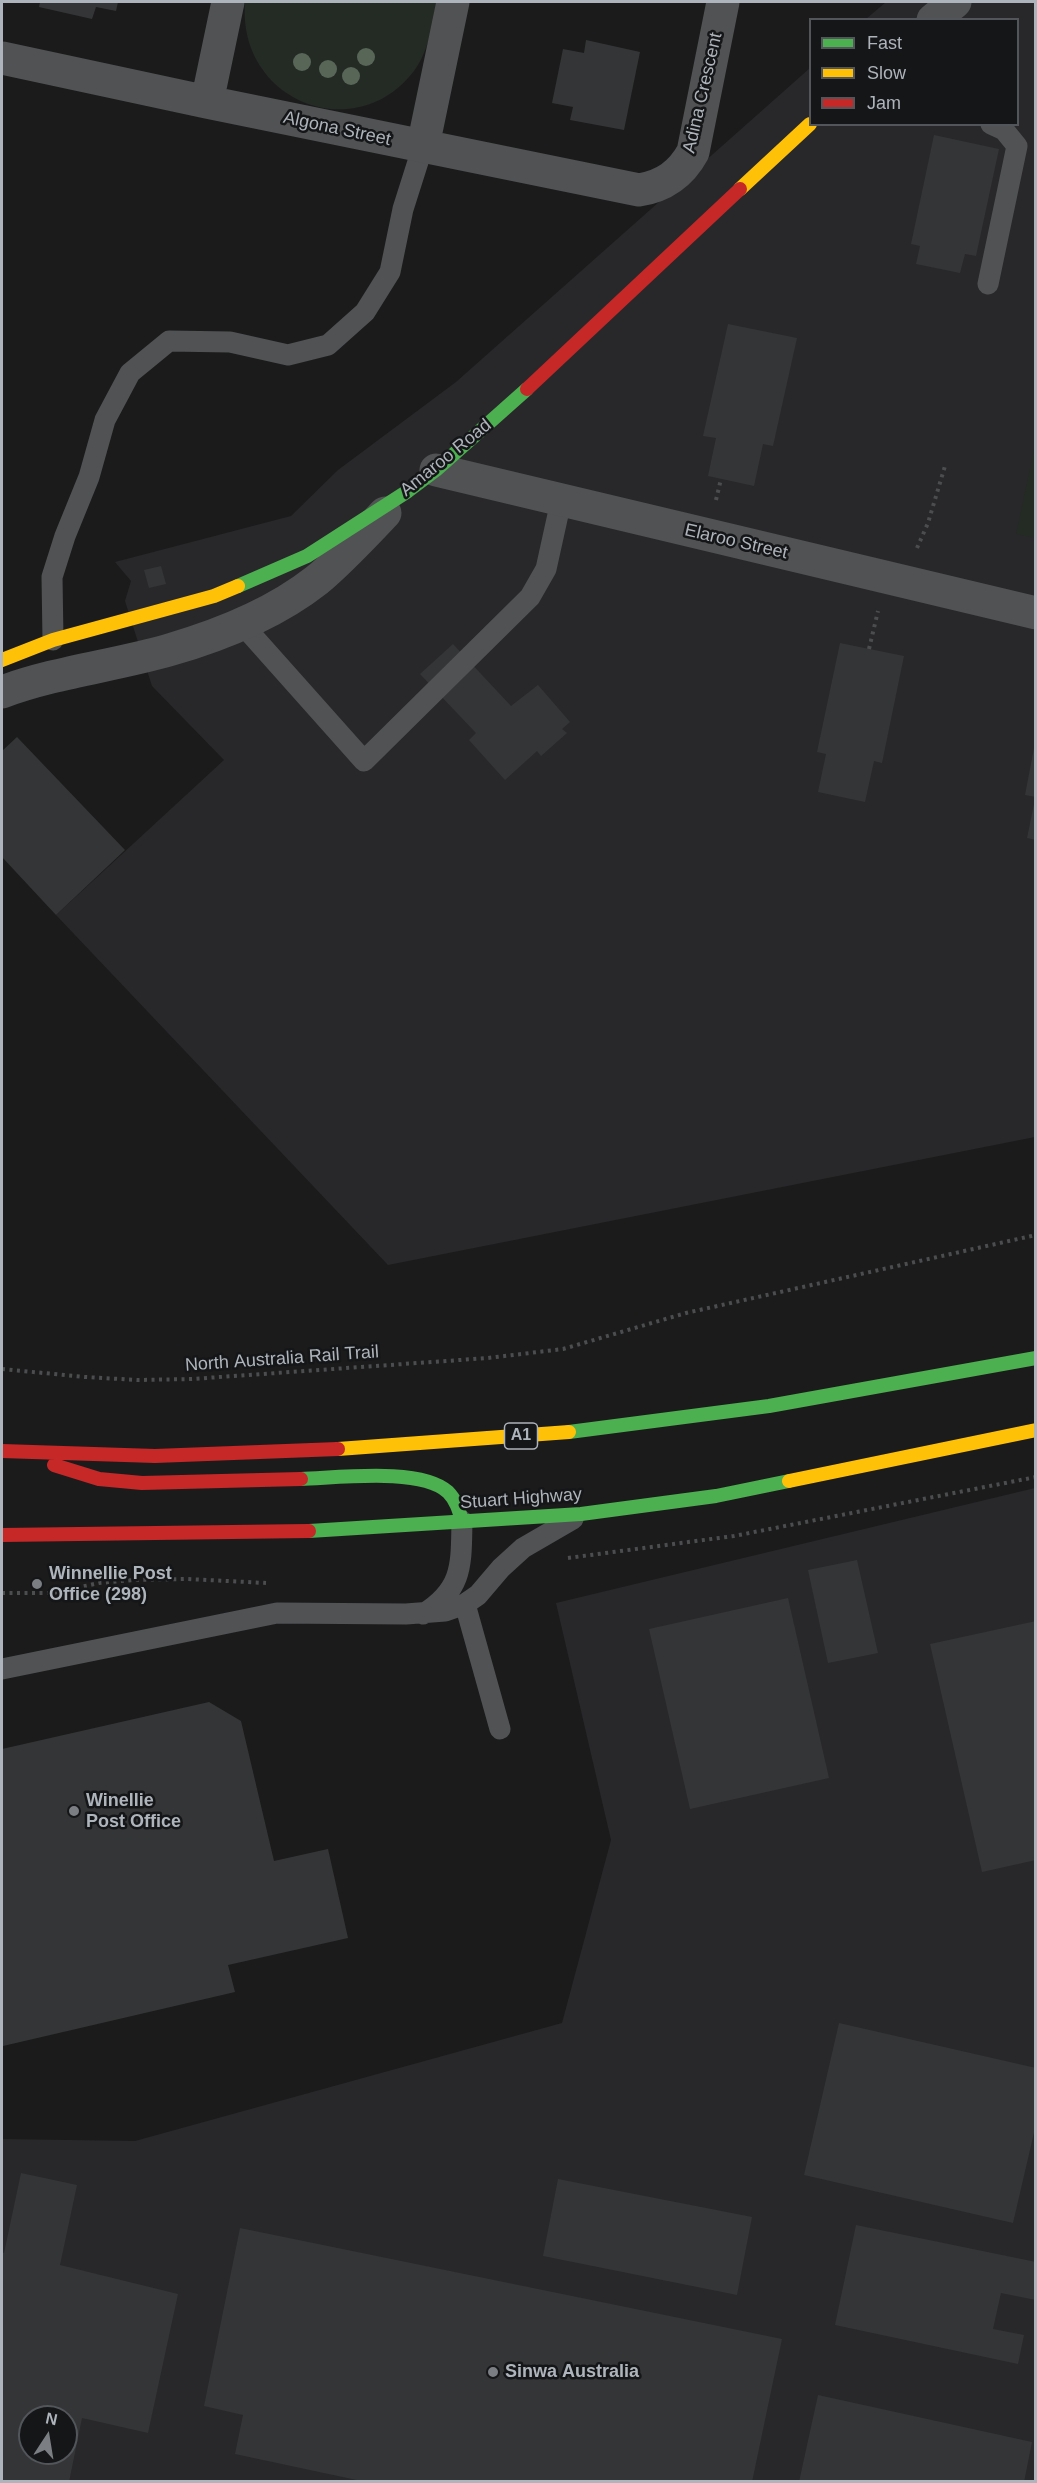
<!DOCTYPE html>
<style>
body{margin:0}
#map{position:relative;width:1037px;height:2483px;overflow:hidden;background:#1b1b1c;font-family:Arial,sans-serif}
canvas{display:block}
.frame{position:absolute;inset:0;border:3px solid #aeb4bb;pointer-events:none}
.legend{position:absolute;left:809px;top:18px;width:210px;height:108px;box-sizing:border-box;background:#151618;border:2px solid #525559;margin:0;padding:8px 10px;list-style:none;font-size:18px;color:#aeb4bb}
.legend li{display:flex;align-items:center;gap:12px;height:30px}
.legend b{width:30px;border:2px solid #525559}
.north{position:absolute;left:18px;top:2405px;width:60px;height:60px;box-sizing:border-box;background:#151618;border:2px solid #525559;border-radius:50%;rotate:12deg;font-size:16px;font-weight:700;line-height:24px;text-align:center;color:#aeb4bb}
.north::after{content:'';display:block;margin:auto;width:21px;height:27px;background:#7b7e83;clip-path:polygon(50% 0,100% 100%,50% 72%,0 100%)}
</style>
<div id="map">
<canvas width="1037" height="2483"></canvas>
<div class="frame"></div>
<ul class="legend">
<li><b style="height:8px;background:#4caf50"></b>Fast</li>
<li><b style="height:8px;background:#ffc107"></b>Slow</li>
<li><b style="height:8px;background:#c62828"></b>Jam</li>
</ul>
<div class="north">N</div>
</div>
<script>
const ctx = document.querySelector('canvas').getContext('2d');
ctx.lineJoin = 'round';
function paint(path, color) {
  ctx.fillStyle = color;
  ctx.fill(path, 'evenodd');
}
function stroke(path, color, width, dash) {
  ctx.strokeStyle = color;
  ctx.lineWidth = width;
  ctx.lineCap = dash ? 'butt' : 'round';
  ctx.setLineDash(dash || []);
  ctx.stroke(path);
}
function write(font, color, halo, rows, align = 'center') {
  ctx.font = font + ' Arial,sans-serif';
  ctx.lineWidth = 5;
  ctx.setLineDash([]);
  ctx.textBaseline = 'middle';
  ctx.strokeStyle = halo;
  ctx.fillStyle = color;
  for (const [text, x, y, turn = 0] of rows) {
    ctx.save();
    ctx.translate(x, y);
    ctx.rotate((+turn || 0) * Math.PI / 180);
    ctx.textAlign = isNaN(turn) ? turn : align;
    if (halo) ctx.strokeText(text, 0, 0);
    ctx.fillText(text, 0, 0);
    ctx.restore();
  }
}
const built = new Path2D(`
 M 886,2 L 1035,2 L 1035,1137 L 388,1265 L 56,915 L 224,760 L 152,686 L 125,601 L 131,581 L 115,562 L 291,516 L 338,470 L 456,382 L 810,68 L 810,124 L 1018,124 L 1018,20 L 866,19 Z
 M 1035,1488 L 1035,2481 L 2,2482 L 2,2139 L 135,2141 L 562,2023 L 611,1840 L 556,1603 ZM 30,2417 L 66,2417 L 66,2453 L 30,2453 Z`);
const green = new Path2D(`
 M 245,2 L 437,2 C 432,25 429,51 414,71 C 355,148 237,101 245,2 Z
 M 1035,444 L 1036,538 L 1035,538 L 1016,534 Z`);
const building = new Path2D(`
 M 40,2 L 118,2 L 116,11 L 96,7 L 92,19 L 39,7 Z
 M 586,40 L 640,52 L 624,130 L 570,120 L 573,107 L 552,103 L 563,49 L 584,53 Z
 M 934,135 L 999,149 L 976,256 L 965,254 L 960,273 L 916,264 L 920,246 L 911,244 Z
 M 728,324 L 797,338 L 773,446 L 763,444 L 754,486 L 708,476 L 716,438 L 703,436 Z
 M 161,566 L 166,584 L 149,588 L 144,570 Z
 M 840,643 L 904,656 L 882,763 L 874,761 L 865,802 L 818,792 L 826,754 L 817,752 Z
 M 453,644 L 511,706 L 538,685 L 570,722 L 562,729 L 567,733 L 541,756 L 537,751 L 505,780 L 469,740 L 476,733 L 420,674 Z
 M 17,737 L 125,850 L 56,915 L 2,857 L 2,751 Z
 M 1034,748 L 1036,748 L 1036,797 L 1025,795 Z
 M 1034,804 L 1036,804 L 1036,840 L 1027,838 Z
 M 857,1560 L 878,1653 L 828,1663 L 808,1570 Z
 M 788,1598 L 829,1778 L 690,1809 L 649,1629 Z
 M 1036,1621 L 1036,1860 L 982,1872 L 930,1644 Z
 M 209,1702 L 241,1721 L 274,1861 L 328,1849 L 348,1938 L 228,1965 L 235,1992 L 3,2046 L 2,2036 L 2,1749 Z
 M 839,2023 L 1036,2068 L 1036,2124 L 1013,2223 L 804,2175 Z
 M 21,2173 L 77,2185 L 60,2265 L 178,2294 L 148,2433 L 82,2418 L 69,2482 L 2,2482 L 2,2252 L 4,2253 ZM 30,2417 L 66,2417 L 66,2453 L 30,2453 Z
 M 558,2179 L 752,2217 L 737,2295 L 543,2256 Z
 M 856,2225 L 1036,2262 L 1036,2300 L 1001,2293 L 993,2329 L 1024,2335 L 1018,2364 L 835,2325 Z
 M 240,2228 L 782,2339 L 752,2482 L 366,2482 L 235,2454 L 243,2415 L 204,2406 Z
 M 818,2395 L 1032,2442 L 1024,2482 L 799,2482 Z`);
const path = new Path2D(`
 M 716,500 L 721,479
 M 917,548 L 928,523 L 945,466
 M 869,649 L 878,611
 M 2,1369 L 85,1377 L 138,1380 L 192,1379 L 488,1358 L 563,1349 L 686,1313 L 1036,1235
 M 568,1558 L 734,1536 L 1036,1477
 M 2,1593 L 53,1593 L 99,1583 L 133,1580 L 187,1579 L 266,1583`);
const lane = new Path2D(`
 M 988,284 L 1017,146 L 1004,130 L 991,124
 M 242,624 L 364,761 L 530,597 L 546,569 L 561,501
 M 53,640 L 52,577 L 65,536 L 89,477 L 105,420 L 130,373 L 169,341 L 230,342 L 288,355 L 328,345 L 365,312 L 390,272 L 403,209 L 423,146
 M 465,1604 L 500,1729
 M 423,1614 C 464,1589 461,1563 462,1521
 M 2,1669 L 277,1613 L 406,1614 L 445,1611 L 465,1604 L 478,1595 L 501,1568 L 523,1548 L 573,1519`);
const street = new Path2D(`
 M 933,20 L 955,2
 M 2,58 L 207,102 L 639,190 C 664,186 681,174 693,152 L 723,2
 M 207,102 L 228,2
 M 423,146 L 453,2
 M 436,470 L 1036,613
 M 2,692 C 56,672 113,666 169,650 C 221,635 274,614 317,580 C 341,560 363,536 385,513`);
const fast = new Path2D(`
 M 238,586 L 307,556 L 408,491 L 436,470 L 527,389
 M 569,1432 L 769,1406 L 1036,1358
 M 301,1479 C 337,1478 421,1467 448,1492 C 456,1500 459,1510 462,1521
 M 309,1531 L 581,1514 L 716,1496 L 789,1481`);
const slow = new Path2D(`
 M 740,189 L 810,124
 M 2,660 L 53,640 L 214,596 L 238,586
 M 338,1449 L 569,1432
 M 789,1481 L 1036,1430`);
const jam = new Path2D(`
 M 527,389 L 740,189
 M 2,1451 L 155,1456 L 338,1449
 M 54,1465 L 99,1479 L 142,1483 L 301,1479
 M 2,1535 L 309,1531`);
const trees = [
 [366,57],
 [302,62],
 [328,69],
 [351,76]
];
const markers = [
 [37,1584,6,"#7b7e83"],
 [74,1811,6,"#7b7e83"],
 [493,2372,6,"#7b7e83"]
];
const shields = [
 [521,1436,33]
];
const shieldNames = [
 ["A1",521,1436]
];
const streetNames = [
 ["Adina Crescent",703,93,-77],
 ["Algona Street",337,129,12],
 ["Amaroo Road",446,458,-39],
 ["Elaroo Street",736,542,13],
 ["North Australia Rail Trail",282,1359,-4],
 ["Stuart Highway",521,1499,-4]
];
const poiNames = [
 ["Winnellie Post",49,1574],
 ["Office (298)",49,1595],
 ["Winellie",86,1801],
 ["Post Office",86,1822],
 ["Sinwa Australia",505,2372]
];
paint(built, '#28282a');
paint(green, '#242a24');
paint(building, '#343536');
stroke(path, '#4b4d4f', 4, [3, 4.5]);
stroke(lane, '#505254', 21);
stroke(street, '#505254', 33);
stroke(fast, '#4caf50', 14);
stroke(slow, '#ffc107', 14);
stroke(jam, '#c62828', 14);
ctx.fillStyle = '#586657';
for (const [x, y] of trees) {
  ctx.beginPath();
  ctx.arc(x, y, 9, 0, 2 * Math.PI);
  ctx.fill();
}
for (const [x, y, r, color] of markers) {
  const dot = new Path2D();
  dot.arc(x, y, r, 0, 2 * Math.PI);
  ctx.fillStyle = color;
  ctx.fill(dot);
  stroke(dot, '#151618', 2);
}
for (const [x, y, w] of shields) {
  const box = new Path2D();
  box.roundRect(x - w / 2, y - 13, w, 26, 4.5);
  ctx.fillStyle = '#151618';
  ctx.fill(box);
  stroke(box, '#aeb4bb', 1.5);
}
write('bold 16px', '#aeb4bb', null, shieldNames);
write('18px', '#aeb4bb', '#151618', streetNames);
write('bold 18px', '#aeb4bb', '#151618', poiNames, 'left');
</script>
